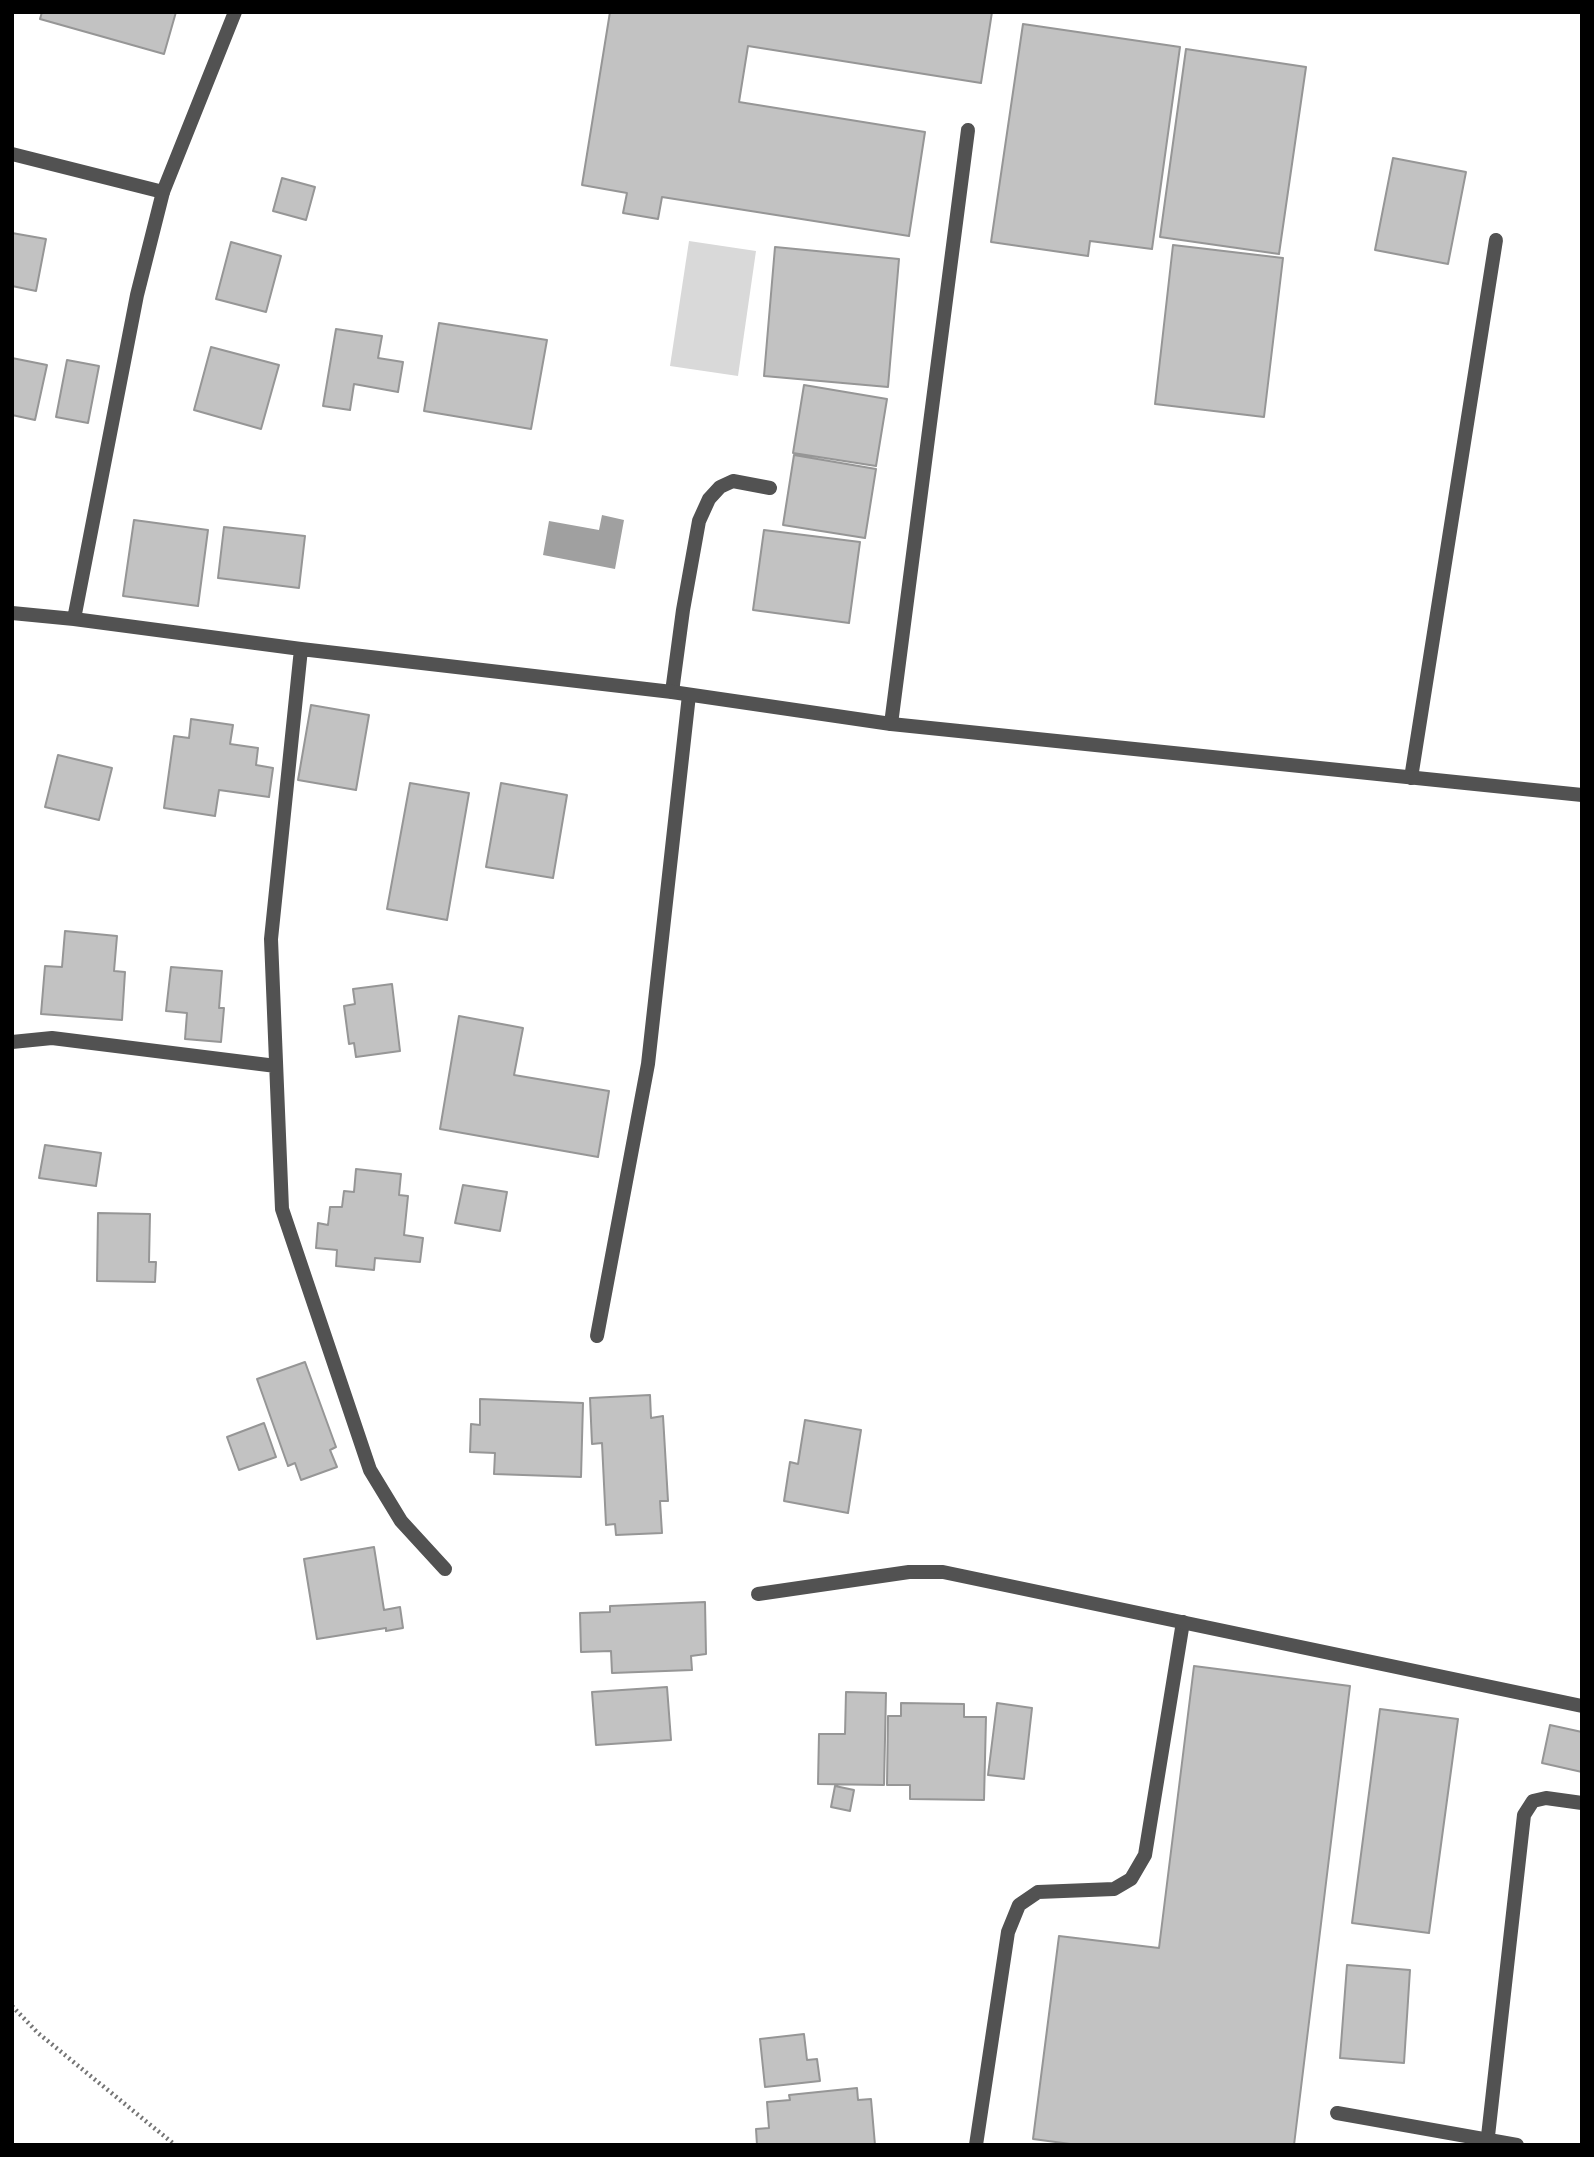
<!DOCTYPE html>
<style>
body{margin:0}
#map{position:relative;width:1594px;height:2157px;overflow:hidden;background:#fff;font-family:Jost,sans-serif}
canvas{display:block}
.frame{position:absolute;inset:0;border:14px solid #000;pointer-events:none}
</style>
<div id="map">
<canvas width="1594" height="2157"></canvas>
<div class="frame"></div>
</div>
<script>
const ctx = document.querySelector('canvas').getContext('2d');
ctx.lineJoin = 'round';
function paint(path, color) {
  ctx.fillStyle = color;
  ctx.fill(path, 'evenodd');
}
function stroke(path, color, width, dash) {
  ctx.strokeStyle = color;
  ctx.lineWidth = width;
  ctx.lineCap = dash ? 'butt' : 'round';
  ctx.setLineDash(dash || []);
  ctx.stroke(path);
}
const green = new Path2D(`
 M 689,241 L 756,251 L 738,376 L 670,366 Z`);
const water = new Path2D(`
 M 602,515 L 624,520 L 615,569 L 543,555 L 549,521 L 599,530 Z`);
const building = new Path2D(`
 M 42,12 L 176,12 L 164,54 L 40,19 Z
 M 610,12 L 992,12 L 981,83 L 748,46 L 739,102 L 925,132 L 909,236 L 662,197 L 658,219 L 623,213 L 627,193 L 582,185 Z
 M 1023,24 L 1180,47 L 1152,249 L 1090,241 L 1088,256 L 991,242 Z
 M 1186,49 L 1306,67 L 1279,254 L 1160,237 Z
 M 1393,158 L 1466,172 L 1448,264 L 1375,250 Z
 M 282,178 L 315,187 L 306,220 L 273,211 Z
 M 12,233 L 46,239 L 36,291 L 12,286 Z
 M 231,242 L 281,256 L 266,312 L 216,299 Z
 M 1173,245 L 1283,258 L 1264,417 L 1155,404 Z
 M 775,247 L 899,259 L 888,387 L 764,376 Z
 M 439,323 L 547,340 L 531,429 L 424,411 Z
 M 336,329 L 382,336 L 378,358 L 403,362 L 398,392 L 354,384 L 350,410 L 323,406 Z
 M 211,347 L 279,365 L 261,429 L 194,410 Z
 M 12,358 L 47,365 L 35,420 L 12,415 Z
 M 67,360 L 99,366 L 88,423 L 56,417 Z
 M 804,385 L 887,399 L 876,466 L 793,453 Z
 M 794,455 L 876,469 L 865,538 L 783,525 Z
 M 134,520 L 208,530 L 198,606 L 123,596 Z
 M 224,527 L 305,536 L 299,588 L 218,578 Z
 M 764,530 L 860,542 L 849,623 L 753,610 Z
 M 311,705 L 369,715 L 356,790 L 298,780 Z
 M 191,719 L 233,725 L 230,744 L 258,748 L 256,765 L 273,768 L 269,797 L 219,790 L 215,816 L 164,808 L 174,736 L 189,738 Z
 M 58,755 L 112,768 L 99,820 L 45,807 Z
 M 410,783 L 469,793 L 447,920 L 387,909 Z
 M 501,783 L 567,795 L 553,878 L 486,867 Z
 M 65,931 L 117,936 L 114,971 L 125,972 L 122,1020 L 41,1014 L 45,966 L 62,967 Z
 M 171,967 L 222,971 L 219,1008 L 224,1008 L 221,1042 L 185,1039 L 187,1013 L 166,1011 Z
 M 392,984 L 400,1051 L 356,1057 L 354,1043 L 349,1044 L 344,1006 L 355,1004 L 353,989 Z
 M 459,1016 L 523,1028 L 514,1075 L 609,1091 L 598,1157 L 440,1129 Z
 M 45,1145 L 101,1153 L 96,1186 L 39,1178 Z
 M 356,1169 L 401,1174 L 399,1195 L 408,1196 L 404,1235 L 423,1238 L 420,1262 L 375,1258 L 374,1270 L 336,1266 L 337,1250 L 316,1248 L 318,1223 L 328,1225 L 330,1207 L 342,1207 L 344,1191 L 354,1192 Z
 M 463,1185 L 507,1192 L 500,1231 L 455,1223 Z
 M 98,1213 L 150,1214 L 149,1262 L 156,1262 L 155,1282 L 97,1281 Z
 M 305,1362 L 336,1447 L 330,1450 L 337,1467 L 301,1480 L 295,1463 L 288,1466 L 257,1379 Z
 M 650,1395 L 651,1418 L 663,1416 L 668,1501 L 660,1501 L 662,1533 L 616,1535 L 615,1524 L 606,1525 L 602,1443 L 592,1444 L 590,1398 Z
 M 480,1399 L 583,1403 L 581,1477 L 494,1474 L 495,1453 L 470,1452 L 471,1424 L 480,1425 Z
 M 805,1420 L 861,1430 L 848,1513 L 784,1501 L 790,1462 L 798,1464 Z
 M 264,1423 L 276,1457 L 239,1470 L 227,1437 Z
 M 374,1547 L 384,1610 L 400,1607 L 403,1628 L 386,1631 L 386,1628 L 317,1639 L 304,1559 Z
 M 705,1602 L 706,1654 L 691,1656 L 692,1670 L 612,1673 L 611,1651 L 581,1652 L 580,1613 L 610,1612 L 610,1606 Z
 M 1194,1666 L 1350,1686 L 1294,2145 L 1078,2145 L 1033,2139 L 1059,1936 L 1159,1948 Z
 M 667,1687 L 671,1740 L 596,1745 L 592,1692 Z
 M 846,1692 L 886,1693 L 884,1785 L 818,1784 L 819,1734 L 845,1734 Z
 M 901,1703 L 964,1704 L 964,1717 L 986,1717 L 984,1800 L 910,1799 L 910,1785 L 887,1785 L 888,1716 L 901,1716 Z
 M 997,1703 L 1032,1708 L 1024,1779 L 988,1775 Z
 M 1380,1709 L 1458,1719 L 1429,1933 L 1352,1923 Z
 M 1550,1725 L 1582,1732 L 1582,1772 L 1542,1763 Z
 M 835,1786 L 854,1790 L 850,1811 L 831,1807 Z
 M 1347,1965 L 1410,1970 L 1404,2063 L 1340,2058 Z
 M 804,2034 L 807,2060 L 817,2059 L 820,2081 L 765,2087 L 760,2039 Z
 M 857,2088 L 858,2100 L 871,2099 L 875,2145 L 757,2145 L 756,2129 L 769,2128 L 767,2102 L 790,2100 L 789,2095 Z`);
const path = new Path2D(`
 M 12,2006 L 38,2033 L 175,2145`);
const service = new Path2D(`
 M 12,154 L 163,192
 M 672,692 L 683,610 L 699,521 L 709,499 L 720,487 L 733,481 L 770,488
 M 891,724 L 968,130
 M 1411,778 L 1496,240
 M 597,1336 L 648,1064 L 689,695
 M 1337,2113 L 1517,2145
 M 976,2145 L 1008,1932 L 1019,1905 L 1038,1892 L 1114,1889 L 1131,1879 L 1145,1855 L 1183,1622
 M 1487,2145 L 1524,1815 L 1533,1801 L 1546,1798 L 1582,1803`);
const minor = new Path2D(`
 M 12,613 L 74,619 L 301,649 L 672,692 L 891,724 L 1582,795
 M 74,619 L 137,295 L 163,192 L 235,12
 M 301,649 L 271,939 L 282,1209 L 370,1470 L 401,1521 L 445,1569
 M 12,1042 L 52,1038 L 276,1066
 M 758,1594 L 909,1572 L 943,1572 L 1582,1706`);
paint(green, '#d9d9d9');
paint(water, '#a0a0a0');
paint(building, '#c2c2c2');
stroke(building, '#969696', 2);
stroke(path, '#747474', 4.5, [2, 3.5]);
stroke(service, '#525252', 14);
stroke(minor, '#525252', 14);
</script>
